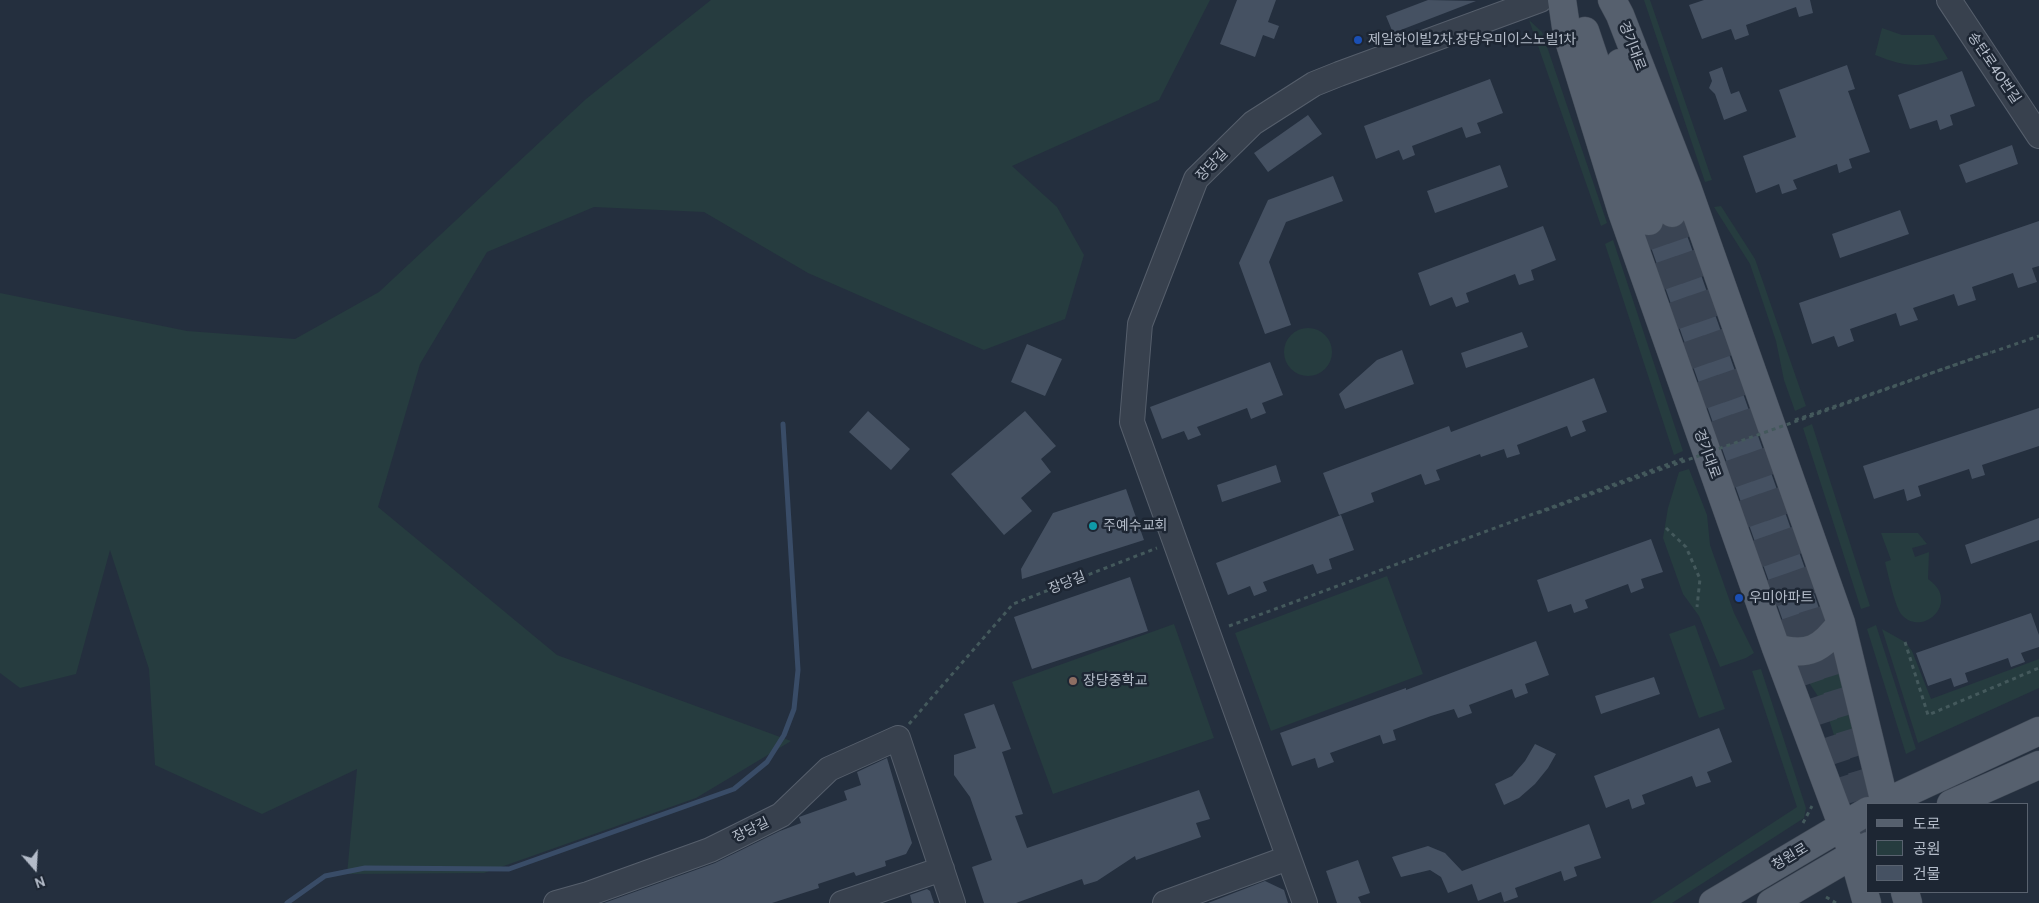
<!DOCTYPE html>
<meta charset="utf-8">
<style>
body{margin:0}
#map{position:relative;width:2039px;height:903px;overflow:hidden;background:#242f3e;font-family:Cabin,"Noto Sans KR",sans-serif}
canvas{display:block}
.legend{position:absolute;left:1866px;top:803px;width:162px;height:90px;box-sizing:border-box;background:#1d2633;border:1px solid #59626f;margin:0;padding:6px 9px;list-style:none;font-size:15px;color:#b4bcc9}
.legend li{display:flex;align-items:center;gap:10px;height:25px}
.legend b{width:25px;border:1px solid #59626f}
.north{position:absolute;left:10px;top:843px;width:50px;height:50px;-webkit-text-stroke:4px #1d2633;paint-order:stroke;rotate:161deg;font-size:14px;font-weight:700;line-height:20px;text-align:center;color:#b4bcc9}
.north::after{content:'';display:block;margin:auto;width:18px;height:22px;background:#b4bcc9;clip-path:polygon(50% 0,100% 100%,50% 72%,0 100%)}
</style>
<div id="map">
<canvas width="2039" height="903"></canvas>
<ul class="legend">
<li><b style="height:6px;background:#56606e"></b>도로</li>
<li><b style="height:14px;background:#263c3f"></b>공원</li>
<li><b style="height:14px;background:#455162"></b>건물</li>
</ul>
<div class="north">N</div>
</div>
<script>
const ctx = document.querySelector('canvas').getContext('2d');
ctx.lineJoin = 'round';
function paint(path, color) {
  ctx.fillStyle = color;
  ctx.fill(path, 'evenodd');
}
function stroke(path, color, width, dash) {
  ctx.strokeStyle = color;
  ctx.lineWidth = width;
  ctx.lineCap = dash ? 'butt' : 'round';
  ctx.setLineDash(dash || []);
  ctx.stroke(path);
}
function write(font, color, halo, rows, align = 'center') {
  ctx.font = font + ' Cabin,"Noto Sans KR",sans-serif';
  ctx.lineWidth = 5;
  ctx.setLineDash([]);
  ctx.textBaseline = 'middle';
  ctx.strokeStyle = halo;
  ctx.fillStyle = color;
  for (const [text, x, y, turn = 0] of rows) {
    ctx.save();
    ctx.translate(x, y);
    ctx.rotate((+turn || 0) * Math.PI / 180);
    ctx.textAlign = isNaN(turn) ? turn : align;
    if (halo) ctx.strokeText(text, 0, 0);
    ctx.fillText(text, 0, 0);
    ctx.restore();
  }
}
const green = new Path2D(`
 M 711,0 L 1210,0 L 1159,100 L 1012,166 L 1057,207 L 1084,255 L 1065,319 L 984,350 L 808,273 L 704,212 L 594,207 L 487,252 L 420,364 L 378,507 L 557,655 L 791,741 L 696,798 L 484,873 L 347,874 L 357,769 L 262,814 L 155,765 L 149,669 L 110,550 L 76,674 L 20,688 L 0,673 L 0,293 L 187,331 L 295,339 L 379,292 L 586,99 Z
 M 1644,0 L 1650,0 L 1712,180 L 1705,182 Z
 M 1529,20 L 1542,32 L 1607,223 L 1601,226 Z
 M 1882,28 L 1902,35 L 1934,35 L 1948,59 C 1916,68 1906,67 1875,55 Z
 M 1721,206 L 1755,259 L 1806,406 L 1795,411 L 1784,380 L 1776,341 L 1750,264 L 1714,207 Z
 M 1613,240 L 1683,451 L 1674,455 L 1605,244 Z
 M1284 352a24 24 0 1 1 48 0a24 24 0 1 1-48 0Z
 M 1812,424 L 1870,606 L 1861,609 L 1803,428 Z
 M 1689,469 L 1707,515 L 1710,545 L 1734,613 L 1754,653 L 1746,658 L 1720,667 L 1699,616 L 1683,594 L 1663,538 L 1668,508 L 1679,472 Z
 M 1881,533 L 1918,533 L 1927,544 L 1912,548 L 1915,557 L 1929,552 L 1928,579 C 1962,602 1922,639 1901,614 C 1895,606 1888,574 1885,562 L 1891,560 Z
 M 1387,576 L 1423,674 L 1271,731 L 1235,633 Z
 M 1825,609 L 1828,622 L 1824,635 L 1784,640 L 1777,626 Z
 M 1174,624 L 1214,738 L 1053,794 L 1012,682 Z
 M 1695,625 L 1725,709 L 1699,718 L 1669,634 Z
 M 1876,625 L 1916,749 L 1906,754 L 1867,629 Z
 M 1882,629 L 1905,642 L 1912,651 L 1931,699 L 2039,659 L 2039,688 L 1918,743 Z
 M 1836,639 L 1848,714 L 1857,744 L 1839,751 L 1825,707 L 1794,660 Z
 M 1761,669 L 1806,808 L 1804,818 L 1672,903 L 1650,903 L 1797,807 L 1752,671 Z`);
const stream = new Path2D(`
 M 287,903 L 325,876 L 365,868 L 509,869 L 734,789 L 767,762 L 784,735 L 794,709 L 798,670 L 783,424`);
const building = new Path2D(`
 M 1237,0 L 1276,0 L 1268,22 L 1279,26 L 1274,39 L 1263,35 L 1255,57 L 1220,44 Z
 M 1428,0 L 1476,1 L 1393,33 L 1386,16 Z
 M 1704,0 L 1810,0 L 1813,13 L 1799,17 L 1796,7 L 1746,25 L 1749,35 L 1735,40 L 1731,29 L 1702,39 L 1689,5 Z
 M 1847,65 L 1855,89 L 1848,91 L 1870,152 L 1849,159 L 1852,168 L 1839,173 L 1837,164 L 1793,180 L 1797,189 L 1782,194 L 1779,184 L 1756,193 L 1743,156 L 1796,137 L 1779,90 Z
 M 1722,67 L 1731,94 L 1739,91 L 1747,111 L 1724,120 L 1715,94 L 1709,88 L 1712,81 L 1709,72 Z
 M 1962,71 L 1975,106 L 1950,115 L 1953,125 L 1940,130 L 1937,120 L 1910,129 L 1898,95 Z
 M 1490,79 L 1503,113 L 1477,123 L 1481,133 L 1466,138 L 1462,127 L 1412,146 L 1415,155 L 1403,160 L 1399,150 L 1376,159 L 1364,126 Z
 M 1308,115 L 1322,134 L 1268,172 L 1254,153 Z
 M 2012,145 L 2018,164 L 1966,183 L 1959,165 Z
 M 1500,165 L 1508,187 L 1435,213 L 1427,191 Z
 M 1333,176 L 1343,201 L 1286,222 L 1269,262 L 1291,325 L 1265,334 L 1239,263 L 1268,200 Z
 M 1900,210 L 1909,234 L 1840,258 L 1832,234 Z
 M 2039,221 L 2039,266 L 2032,268 L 2037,282 L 2018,288 L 2013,273 L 1972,287 L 1976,300 L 1958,306 L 1954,294 L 1913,308 L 1918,320 L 1900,326 L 1896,313 L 1850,329 L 1854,341 L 1838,347 L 1834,336 L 1812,344 L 1799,303 Z
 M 1683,224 L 1820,611 L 1784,624 L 1647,236 L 1654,236 L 1664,226 L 1677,228 Z
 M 1543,226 L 1556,260 L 1531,270 L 1534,280 L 1519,285 L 1515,274 L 1466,293 L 1469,302 L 1456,307 L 1452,297 L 1430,306 L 1418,273 Z
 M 1522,332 L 1528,347 L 1466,368 L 1461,353 Z
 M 1027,344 L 1062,359 L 1045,396 L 1011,382 Z
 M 1402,350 L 1414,384 L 1345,409 L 1339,394 L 1377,360 Z
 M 1270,362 L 1283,395 L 1262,403 L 1266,413 L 1251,419 L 1247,408 L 1197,427 L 1201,435 L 1188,440 L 1184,431 L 1162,439 L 1150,407 Z
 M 1594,378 L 1607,412 L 1582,421 L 1586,431 L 1571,437 L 1567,426 L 1517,445 L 1520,454 L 1507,458 L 1504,449 L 1481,457 L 1480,454 L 1436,470 L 1440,480 L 1425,485 L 1421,474 L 1371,493 L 1374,502 L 1339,515 L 1323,473 L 1449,426 L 1451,432 Z
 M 2039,408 L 2039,446 L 1982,465 L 1985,475 L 1972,479 L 1969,469 L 1918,486 L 1921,496 L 1907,501 L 1904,489 L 1874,499 L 1863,466 Z
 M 868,411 L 910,449 L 891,470 L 849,432 Z
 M 1025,411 L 1056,446 L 1041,459 L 1051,472 L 1021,498 L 1032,511 L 1004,535 L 951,474 Z
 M 1276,465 L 1281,482 L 1222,502 L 1217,485 Z
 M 1126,489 L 1144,540 L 1022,579 L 1021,569 L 1053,513 Z
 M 1341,515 L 1354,550 L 1329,559 L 1332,569 L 1317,574 L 1313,564 L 1263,582 L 1267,591 L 1254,596 L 1250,586 L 1228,595 L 1216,563 Z
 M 2039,518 L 2039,540 L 1971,564 L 1965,545 Z
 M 1651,539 L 1663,572 L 1641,579 L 1644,588 L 1631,593 L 1628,584 L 1585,600 L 1588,608 L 1574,613 L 1571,604 L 1548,612 L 1537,580 Z
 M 1130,577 L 1148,631 L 1032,669 L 1014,617 Z
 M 2031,613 L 2039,635 L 2039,647 L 2021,653 L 2025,662 L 2011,667 L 2008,658 L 1965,673 L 1968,682 L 1954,687 L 1951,678 L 1928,686 L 1916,653 Z
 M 1536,641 L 1549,675 L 1525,684 L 1528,693 L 1515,698 L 1512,689 L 1469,705 L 1472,713 L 1458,718 L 1454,709 L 1431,716 L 1393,730 L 1396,740 L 1383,744 L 1380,735 L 1330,753 L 1334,762 L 1318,768 L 1315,758 L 1292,766 L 1280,733 L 1406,688 L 1406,690 Z
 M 1654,677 L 1660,694 L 1601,714 L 1595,696 Z
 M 994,704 L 1011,749 L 1002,752 L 1023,814 L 1015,816 L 1027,848 L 1199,790 L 1210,819 L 1196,823 L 1201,837 L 1136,860 L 1135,856 L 1097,881 L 1084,885 L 1082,879 L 1016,903 L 984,903 L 972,867 L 992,860 L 970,797 L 954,775 L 954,755 L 976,748 L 964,714 Z
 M 1719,728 L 1732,762 L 1707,772 L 1711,782 L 1696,787 L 1692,776 L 1642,795 L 1645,804 L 1632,809 L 1629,799 L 1606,808 L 1594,776 Z
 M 1535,744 L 1556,754 L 1548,768 L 1535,784 L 1519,798 L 1504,805 L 1495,784 L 1512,776 L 1525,761 Z
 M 887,758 L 912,843 L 906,854 L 885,861 L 886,866 L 856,876 L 854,872 L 818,884 L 819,888 L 772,903 L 604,903 L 715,863 L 780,831 L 801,823 L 799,817 L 847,800 L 844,791 L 861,785 L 857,772 Z
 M 1589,824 L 1601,858 L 1574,867 L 1577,876 L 1564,881 L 1561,871 L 1515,888 L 1518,897 L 1504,902 L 1501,892 L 1478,901 L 1472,884 L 1448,893 L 1441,877 L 1430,870 L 1401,877 L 1392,857 L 1428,846 L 1445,853 L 1462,871 Z
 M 1358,860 L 1370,893 L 1358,897 L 1361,903 L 1337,903 L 1326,871 Z
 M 1265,881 L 1284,890 L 1288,903 L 1208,903 Z
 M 927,889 L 930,891 L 934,903 L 912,903 L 910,895 Z`);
const majorTunnel = new Path2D(`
 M 1672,213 L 1812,608 L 1872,804
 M 1649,221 C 1720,427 1798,632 1861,841`);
const path = new Path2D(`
 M 1795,420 L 2039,336
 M 1666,528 L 1686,547 L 1700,579 L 1697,607
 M 1229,626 L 1685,458
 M 1905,642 L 1928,715 L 2039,668
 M 909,724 L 1013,604 L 1157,548
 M 1803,823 L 1812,806
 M 1826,897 L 1836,903`);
const minor = new Path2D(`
 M 1949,0 L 2039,136
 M 556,903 L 588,894 L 710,850 L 781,815 L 829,769 L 898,738 L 953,903
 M 842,903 L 942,869
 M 1165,903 L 1288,858
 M 1305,903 L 1132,422 L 1140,324 L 1196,179 L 1253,123 L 1314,84 L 1339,74 L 1540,0`);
const major = new Path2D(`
 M 1562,0 L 1567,34 L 1622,212 L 1776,648 L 1853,854 L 1867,903
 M 1612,0 L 1620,15 L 1687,187 L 1841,623 L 1885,804
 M 1585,31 L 1649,221
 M 1620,63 L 1672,213
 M 1776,648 C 1808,657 1822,649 1841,623
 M 1882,804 L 2039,731
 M 1951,804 L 2039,765
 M 1905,892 L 1908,903
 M 1713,903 L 1868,811
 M 1771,903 L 1868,846`);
const pathBridge = new Path2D(`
 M 1538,513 L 1991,352`);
const markers = [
 [1358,40,5,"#1a4fb4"],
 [1093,526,5,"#0f9aa8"],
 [1739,598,5,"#1a4fb4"],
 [1073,681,5,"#8d6e63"]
];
const poiNames = [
 ["제일하이빌2차.장당우미이스노빌1차",1368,40],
 ["주예수교회",1103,526],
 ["우미아파트",1749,598],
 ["장당중학교",1083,681]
];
const streetNames = [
 ["경기대로",1632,46,69],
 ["송탄로40번길",1994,68,56],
 ["장당길",1212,165,-46],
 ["경기대로",1707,454,70],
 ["장당길",1067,583,-21],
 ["장당길",751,830,-26],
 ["청원로",1790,857,-31]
];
paint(green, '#263c3f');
stroke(stream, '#394c67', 5);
paint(building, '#455162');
stroke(majorTunnel, '#3a4453', 28, [28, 14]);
stroke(minor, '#565f6c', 26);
stroke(major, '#414a57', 29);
stroke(path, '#44595c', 3, [4, 4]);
stroke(minor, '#38414e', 24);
stroke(major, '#56606e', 28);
stroke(pathBridge, '#44595c', 3, [4, 4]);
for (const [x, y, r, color] of markers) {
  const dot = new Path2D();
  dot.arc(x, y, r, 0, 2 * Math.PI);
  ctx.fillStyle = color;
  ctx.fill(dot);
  stroke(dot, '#1d2633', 2);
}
write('14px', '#b4bcc9', '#1d2633', poiNames, 'left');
write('14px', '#b4bcc9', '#1d2633', streetNames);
</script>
